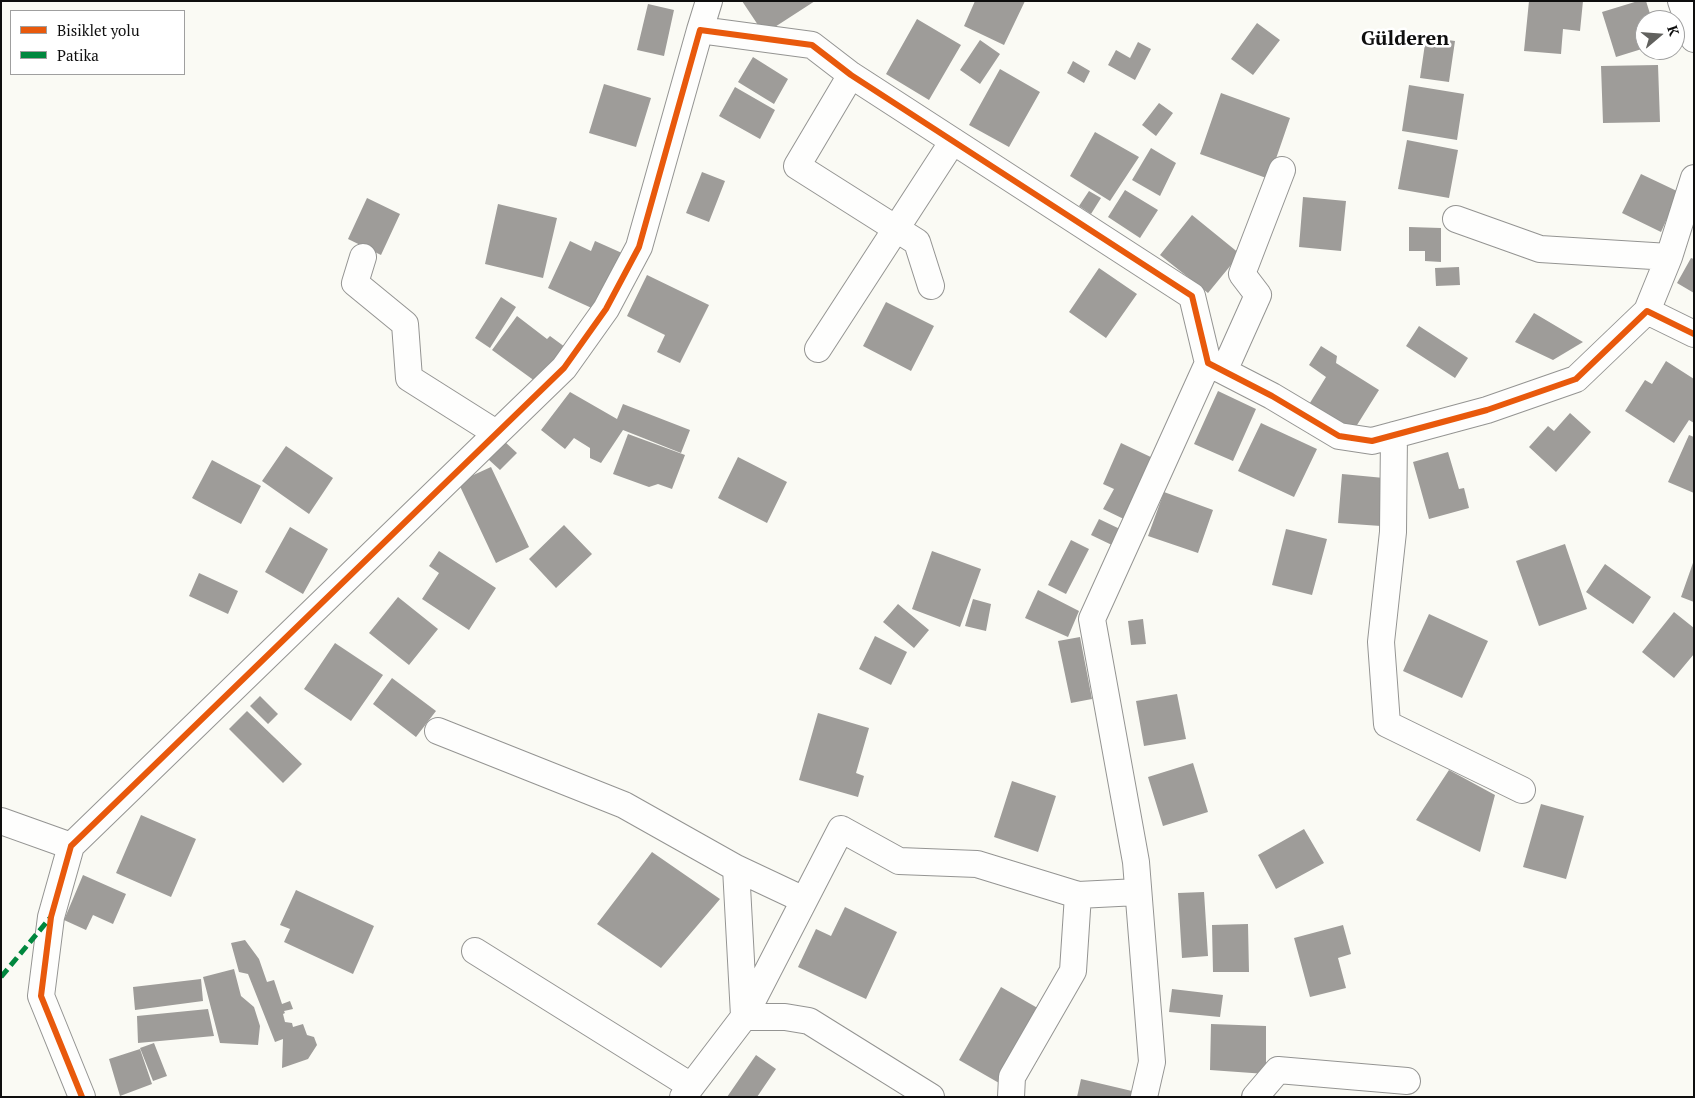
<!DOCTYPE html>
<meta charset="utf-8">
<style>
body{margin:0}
#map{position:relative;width:1695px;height:1098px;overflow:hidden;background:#fafaf4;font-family:"PT Serif",serif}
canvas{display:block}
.frame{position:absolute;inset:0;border:2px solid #0e0e0e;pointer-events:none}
.legend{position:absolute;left:10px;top:10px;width:175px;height:65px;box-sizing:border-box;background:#fff;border:1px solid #9f9f9f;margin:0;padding:6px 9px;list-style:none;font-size:15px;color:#0e0e0e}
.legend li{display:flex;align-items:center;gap:10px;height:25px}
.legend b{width:25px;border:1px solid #9f9f9f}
.north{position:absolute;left:1635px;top:10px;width:50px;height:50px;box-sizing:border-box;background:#fff;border:1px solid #9f9f9f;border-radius:50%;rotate:72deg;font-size:14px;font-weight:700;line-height:20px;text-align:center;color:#0e0e0e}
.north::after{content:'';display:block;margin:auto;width:18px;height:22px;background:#61615e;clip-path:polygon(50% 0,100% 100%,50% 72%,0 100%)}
</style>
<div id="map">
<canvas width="1695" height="1098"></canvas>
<div class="frame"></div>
<ul class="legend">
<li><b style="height:6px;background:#e8590c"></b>Bisiklet yolu</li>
<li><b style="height:6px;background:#00873e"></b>Patika</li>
</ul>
<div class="north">K</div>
</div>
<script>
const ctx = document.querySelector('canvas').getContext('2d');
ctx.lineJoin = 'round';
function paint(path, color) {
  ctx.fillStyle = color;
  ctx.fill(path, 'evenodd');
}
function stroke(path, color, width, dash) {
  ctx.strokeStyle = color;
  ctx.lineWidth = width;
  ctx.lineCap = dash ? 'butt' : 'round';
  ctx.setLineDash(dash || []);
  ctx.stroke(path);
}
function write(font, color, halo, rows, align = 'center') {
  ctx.font = font + ' "PT Serif",serif';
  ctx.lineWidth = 5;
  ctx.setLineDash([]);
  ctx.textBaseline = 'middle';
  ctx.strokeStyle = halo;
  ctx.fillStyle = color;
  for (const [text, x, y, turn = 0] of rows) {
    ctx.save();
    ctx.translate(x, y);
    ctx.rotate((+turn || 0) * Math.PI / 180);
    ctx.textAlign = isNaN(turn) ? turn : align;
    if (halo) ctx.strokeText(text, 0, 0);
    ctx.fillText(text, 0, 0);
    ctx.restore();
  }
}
const building = new Path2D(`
 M 742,1 L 815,1 L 764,34 Z
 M 975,1 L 1025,1 L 1004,45 L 964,26 Z
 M 1529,1 L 1583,1 L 1580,31 L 1563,29 L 1561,54 L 1524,51 Z
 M 1638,1 L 1646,1 L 1652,20 L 1645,20 L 1645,48 L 1616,57 L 1602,12 Z
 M 648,4 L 674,10 L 664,56 L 637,50 Z
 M 917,19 L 961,45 L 929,100 L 886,74 Z
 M 1257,23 L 1280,40 L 1253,75 L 1231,59 Z
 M 1426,37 L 1455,41 L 1449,82 L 1420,78 Z
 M 980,40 L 1000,54 L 980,84 L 960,70 Z
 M 1138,42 L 1151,49 L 1135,80 L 1108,65 L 1116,50 L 1130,58 Z
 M 753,57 L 788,79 L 774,104 L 738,82 Z
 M 1073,61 L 1090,71 L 1084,83 L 1067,73 Z
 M 1658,65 L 1660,122 L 1603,123 L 1601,66 Z
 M 1000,69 L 1040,92 L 1009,147 L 969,125 Z
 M 604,84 L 651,98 L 636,147 L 589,133 Z
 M 1409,85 L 1464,94 L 1457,140 L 1402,131 Z
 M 735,87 L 775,110 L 760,139 L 719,116 Z
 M 1221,93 L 1290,118 L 1269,179 L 1200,154 Z
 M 1159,103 L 1173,113 L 1156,136 L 1142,125 Z
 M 1095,132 L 1139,157 L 1110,201 L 1070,176 Z
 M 1407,140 L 1458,150 L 1449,198 L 1398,189 Z
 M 1151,148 L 1176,163 L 1160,196 L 1132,180 Z
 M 702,172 L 725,181 L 709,222 L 686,213 Z
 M 1641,174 L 1679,192 L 1661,232 L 1622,213 Z
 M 1125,190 L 1158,210 L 1140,238 L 1108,217 Z
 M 1089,191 L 1101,198 L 1091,214 L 1079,206 Z
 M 1303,197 L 1346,201 L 1341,251 L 1299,247 Z
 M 367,198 L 400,214 L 381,255 L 348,239 Z
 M 498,204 L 557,218 L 543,278 L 485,264 Z
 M 1192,215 L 1240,254 L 1208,293 L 1160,255 Z
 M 1409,227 L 1441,228 L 1441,262 L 1425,261 L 1425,251 L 1409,251 Z
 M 570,241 L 591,251 L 595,241 L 622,253 L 596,310 L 548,288 Z
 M 1691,258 L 1694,259 L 1694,293 L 1677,283 Z
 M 1459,267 L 1460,285 L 1436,286 L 1435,268 Z
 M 1099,268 L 1137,294 L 1106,338 L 1069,312 Z
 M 647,275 L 709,305 L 680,363 L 657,352 L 665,335 L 627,316 Z
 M 501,297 L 516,307 L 490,348 L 475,338 Z
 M 886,302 L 934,326 L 911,371 L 863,346 Z
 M 1534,313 L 1583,342 L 1553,360 L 1515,342 Z
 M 517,316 L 547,339 L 550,336 L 565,347 L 539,384 L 492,350 Z
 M 1419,326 L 1468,358 L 1455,378 L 1406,346 Z
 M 1321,346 L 1337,356 L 1336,363 L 1379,390 L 1352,433 L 1308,406 L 1326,377 L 1309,365 Z
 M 1666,361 L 1694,379 L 1694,423 L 1689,420 L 1674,443 L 1625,411 L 1645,380 L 1652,384 Z
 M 1218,391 L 1256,409 L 1233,461 L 1194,444 Z
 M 570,392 L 617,419 L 623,404 L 690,430 L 681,453 L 623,430 L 601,463 L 590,458 L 590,448 L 574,438 L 565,449 L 541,430 Z
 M 1570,413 L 1591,432 L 1556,472 L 1529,447 L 1548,426 L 1554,431 Z
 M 1261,423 L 1317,449 L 1294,497 L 1238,471 Z
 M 628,434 L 685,455 L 672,489 L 658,484 L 649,487 L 613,474 Z
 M 1689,435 L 1694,437 L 1694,493 L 1668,482 Z
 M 504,441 L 517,453 L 500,470 L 488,459 Z
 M 1121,443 L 1155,459 L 1130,522 L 1103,509 L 1114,489 L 1103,484 Z
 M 286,446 L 333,478 L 309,514 L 262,481 Z
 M 1448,452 L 1459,489 L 1464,488 L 1469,508 L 1429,519 L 1413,462 Z
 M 738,457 L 787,482 L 767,523 L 718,498 Z
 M 212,460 L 261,486 L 241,524 L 192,498 Z
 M 491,467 L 529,547 L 496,563 L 458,482 Z
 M 1342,474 L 1384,478 L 1381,526 L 1338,523 Z
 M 1164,492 L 1213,510 L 1198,553 L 1148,536 Z
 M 1099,519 L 1122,530 L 1114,546 L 1091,535 Z
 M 564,525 L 592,554 L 556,588 L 529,559 Z
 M 290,527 L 328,549 L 303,594 L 265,572 Z
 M 1286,529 L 1327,539 L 1312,595 L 1272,585 Z
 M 1071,540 L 1089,549 L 1066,594 L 1048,585 Z
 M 1565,544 L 1587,609 L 1539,626 L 1516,561 Z
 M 439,551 L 496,588 L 469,630 L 422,599 L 439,573 L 429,566 Z
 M 932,551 L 981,569 L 960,627 L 912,609 Z
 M 1694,560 L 1694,602 L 1681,597 Z
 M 1605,564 L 1651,597 L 1633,624 L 1586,592 Z
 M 199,573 L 238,591 L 228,614 L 189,596 Z
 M 1038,590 L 1079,611 L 1068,637 L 1025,618 Z
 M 398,597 L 438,629 L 409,665 L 369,633 Z
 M 973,599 L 991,604 L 986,631 L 965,626 Z
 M 898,604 L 929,630 L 914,648 L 883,622 Z
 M 1674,612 L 1694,628 L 1694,654 L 1674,678 L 1642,652 Z
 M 1429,614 L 1488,641 L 1462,698 L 1403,671 Z
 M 1143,619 L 1146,644 L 1131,645 L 1128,621 Z
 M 875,636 L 907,652 L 891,685 L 859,669 Z
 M 1080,637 L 1092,699 L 1071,703 L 1058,641 Z
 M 335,643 L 383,675 L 351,721 L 304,689 Z
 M 392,678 L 436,711 L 416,737 L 373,704 Z
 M 1177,694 L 1186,739 L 1144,746 L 1136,701 Z
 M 260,696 L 278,714 L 268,724 L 250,706 Z
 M 247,711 L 302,764 L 283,783 L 229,729 Z
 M 818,713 L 869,728 L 856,773 L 864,776 L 858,797 L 799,780 Z
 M 1193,763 L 1208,812 L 1163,826 L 1148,777 Z
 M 1449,770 L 1495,795 L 1480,852 L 1416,820 Z
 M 1012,781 L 1056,796 L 1038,852 L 994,837 Z
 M 1541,804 L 1584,816 L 1566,879 L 1523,867 Z
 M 141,815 L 196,839 L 171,897 L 116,873 Z
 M 1304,829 L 1324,863 L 1276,889 L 1258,855 Z
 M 652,852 L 720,899 L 661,968 L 597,924 Z
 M 83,875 L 126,894 L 113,924 L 93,915 L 86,930 L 64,920 Z
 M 296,890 L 374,926 L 353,974 L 284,942 L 290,929 L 280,925 Z
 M 1204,892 L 1208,956 L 1182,958 L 1178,893 Z
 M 845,907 L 897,932 L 866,999 L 798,967 L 816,929 L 831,936 Z
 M 1248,924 L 1249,972 L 1213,972 L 1212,925 Z
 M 1343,925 L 1351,954 L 1338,958 L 1346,988 L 1310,997 L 1294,938 Z
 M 245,940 L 259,959 L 267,982 L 274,980 L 282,1004 L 290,1001 L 293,1009 L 284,1011 L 285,1013 L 283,1014 L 285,1022 L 292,1023 L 293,1027 L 303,1024 L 307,1035 L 314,1037 L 317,1045 L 308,1059 L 282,1068 L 283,1039 L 275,1042 L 248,974 L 239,972 L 231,943 Z
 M 234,969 L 241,996 L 254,1007 L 260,1026 L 258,1045 L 220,1043 L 203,977 Z
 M 201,979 L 203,1001 L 135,1010 L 133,987 Z
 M 1001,987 L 1048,1014 L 1006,1087 L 959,1060 Z
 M 1172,989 L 1223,995 L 1220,1017 L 1169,1012 Z
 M 208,1009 L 214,1036 L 138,1043 L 137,1016 Z
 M 1211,1024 L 1266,1026 L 1266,1074 L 1210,1070 Z
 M 154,1043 L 167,1076 L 153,1081 L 140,1048 Z
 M 140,1049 L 152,1084 L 120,1096 L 109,1059 Z
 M 756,1055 L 776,1069 L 757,1097 L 727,1097 Z
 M 1081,1079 L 1132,1091 L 1131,1097 L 1077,1097 Z`);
const minor = new Path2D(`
 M 1681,1 L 1694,39
 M 700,30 L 709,1
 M 851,75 L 797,166 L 917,242 L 931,286
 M 1456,219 L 1540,249 L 1669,257
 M 363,257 L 355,283 L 405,324 L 409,378 L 496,433
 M 1647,311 L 1669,257 L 1694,178
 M 818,349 L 953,141
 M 1224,371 L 1258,295 L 1242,274 L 1282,170
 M 1394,435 L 1393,532 L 1381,642 L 1387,724 L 1522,790
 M 438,731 L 624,805 L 736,868 L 744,1016
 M 1,821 L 71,846
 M 736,868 L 804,900
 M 475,951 L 691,1086
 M 744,1017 L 841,829 L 899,861 L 977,864 L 1078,895 L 1138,892
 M 82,1097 L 41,996 L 51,917 L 71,846 L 564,368 L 606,309 L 639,247 L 700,30 L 812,45 L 851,75 L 1192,296 L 1208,363 L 1272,396 L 1339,436 L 1372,441 L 1487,410 L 1576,379 L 1647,311 L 1694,334
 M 683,1097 L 744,1017 L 785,1017 L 809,1021 L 931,1097
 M 1011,1097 L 1012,1077 L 1073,971 L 1078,895
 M 1144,1097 L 1152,1062 L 1136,862 L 1092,619 L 1208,363
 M 1255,1097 L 1278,1070 L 1407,1081`);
const quiet = new Path2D(`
 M 1,977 L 50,918`);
const cycleway = new Path2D(`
 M 82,1097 L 41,996 L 51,917 L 71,846 L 564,368 L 606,309 L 639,247 L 700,30 L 812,45 L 851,75 L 1192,296 L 1208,363 L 1272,396 L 1339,436 L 1372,441 L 1487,410 L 1576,379 L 1647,311 L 1694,334`);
const quarterNames = [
 ["Gülderen",1405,39]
];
paint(building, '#9e9c99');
stroke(minor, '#949492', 28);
stroke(minor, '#fefefd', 26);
stroke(quiet, '#00873e', 5, [10, 5]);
stroke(cycleway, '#e8590c', 6);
write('bold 20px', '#0e0e0e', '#fff', quarterNames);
</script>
